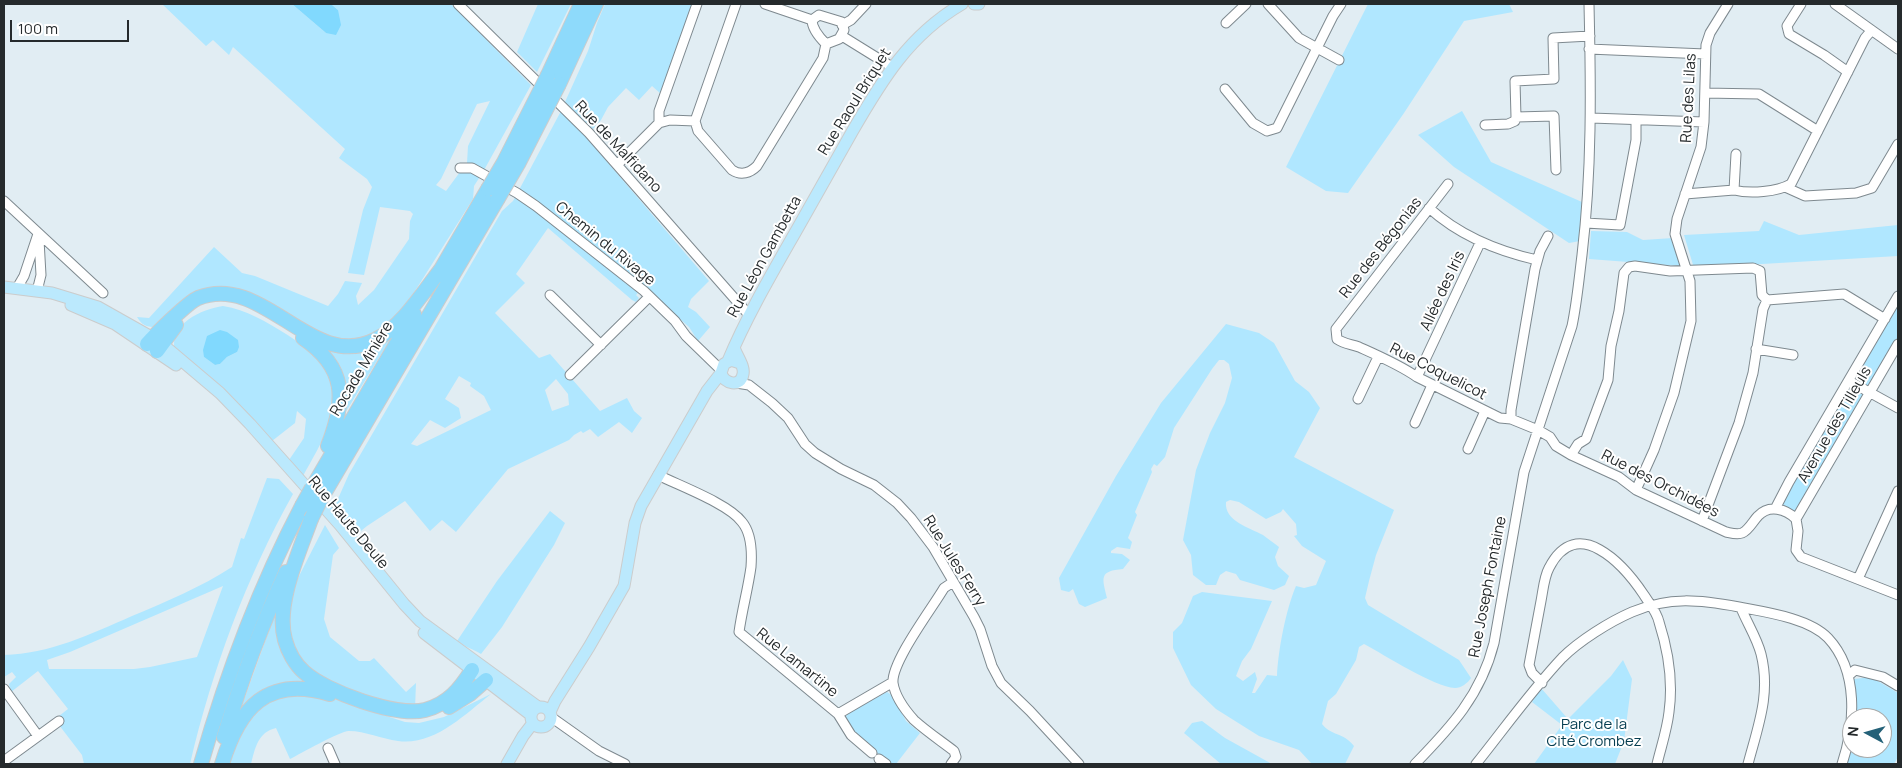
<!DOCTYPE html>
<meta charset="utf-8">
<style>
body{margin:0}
#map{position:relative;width:1902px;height:768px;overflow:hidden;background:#e1edf3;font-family:Manrope,sans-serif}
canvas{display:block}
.frame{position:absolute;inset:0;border:5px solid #252a2c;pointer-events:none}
.north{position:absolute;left:1842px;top:708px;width:50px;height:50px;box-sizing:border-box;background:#fff;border:1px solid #a8aaab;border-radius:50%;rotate:276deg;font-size:14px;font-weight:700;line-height:20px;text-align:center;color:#252a2c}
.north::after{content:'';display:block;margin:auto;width:18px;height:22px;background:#246178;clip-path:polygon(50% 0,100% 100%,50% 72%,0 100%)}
.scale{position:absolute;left:10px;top:20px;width:119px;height:22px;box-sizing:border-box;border:2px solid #252a2c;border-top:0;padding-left:6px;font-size:15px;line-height:18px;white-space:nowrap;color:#252a2c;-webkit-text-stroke:4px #fff;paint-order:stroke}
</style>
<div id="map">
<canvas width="1902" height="768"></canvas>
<div class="frame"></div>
<div class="north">N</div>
<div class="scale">100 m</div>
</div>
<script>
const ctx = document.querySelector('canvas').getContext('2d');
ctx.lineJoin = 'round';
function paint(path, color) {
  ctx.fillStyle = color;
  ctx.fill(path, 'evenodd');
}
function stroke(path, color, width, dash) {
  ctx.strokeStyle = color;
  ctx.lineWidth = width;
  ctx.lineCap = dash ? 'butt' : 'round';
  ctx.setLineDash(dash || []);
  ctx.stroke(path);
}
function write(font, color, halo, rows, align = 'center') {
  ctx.font = font + ' Manrope,sans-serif';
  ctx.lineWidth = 4;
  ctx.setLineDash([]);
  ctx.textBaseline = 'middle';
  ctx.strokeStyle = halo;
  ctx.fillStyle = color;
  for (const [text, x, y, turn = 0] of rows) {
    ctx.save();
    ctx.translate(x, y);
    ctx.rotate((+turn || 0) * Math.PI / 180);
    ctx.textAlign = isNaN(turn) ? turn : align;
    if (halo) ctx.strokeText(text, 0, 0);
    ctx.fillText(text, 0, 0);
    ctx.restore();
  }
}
const green = new Path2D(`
 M 162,4 L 292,4 L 326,33 L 338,10 L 331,4 L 451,4 L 531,85 L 483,172 L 467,163 L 468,146 L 490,101 L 477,104 L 441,179 L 436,185 L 446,191 L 460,172 L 465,170 L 481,175 L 474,186 L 473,199 L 398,318 L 375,336 L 338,342 L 216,289 L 155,327 C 146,327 142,325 137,317 L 149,318 L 214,247 L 242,273 L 255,276 L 328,306 L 338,294 L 345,281 L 362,283 L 356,296 L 358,305 L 374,290 L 409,239 L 410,221 L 413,214 L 410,211 L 380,207 L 364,275 L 348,273 L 363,210 L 372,187 L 367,179 L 339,158 L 345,149 L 233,47 L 229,55 L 213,40 L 206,46 Z
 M 538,4 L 571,4 L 537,72 L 517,52 Z
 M 605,4 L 693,4 L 661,94 L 652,86 L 639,100 L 626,88 L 608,107 L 601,120 L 593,129 L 565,102 L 588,51 L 597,23 Z
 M 1368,4 L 1509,4 L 1513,12 L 1464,21 L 1404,113 L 1348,193 L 1326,191 L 1286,167 Z
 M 561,111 L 585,136 L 709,281 L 691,299 L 688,307 L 696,312 L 710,327 L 698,341 L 689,327 L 646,289 L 519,190 Z
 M 1462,111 L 1491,162 L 1582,202 L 1580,241 L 1569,243 L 1454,167 L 1418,135 Z
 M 516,196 L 638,293 L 636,295 L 639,298 L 636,302 L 632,300 L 548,228 L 516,274 L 525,283 L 495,313 L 539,358 L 550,354 L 600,411 L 627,398 L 634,411 L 642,418 L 632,433 L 619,422 L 598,437 L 590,429 L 583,433 L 581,431 L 574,435 L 569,440 L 508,469 L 456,532 L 442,520 L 430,531 L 405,501 L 367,526 L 356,535 L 333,510 L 349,474 L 502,211 L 513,201 ZM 459,376 L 471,383 L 470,386 L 484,396 L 491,410 L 417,446 L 411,444 L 430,420 L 445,428 L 461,418 L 459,408 L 445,399 ZM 556,379 L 568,394 L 569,405 L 552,411 L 545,390 Z
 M 1764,221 L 1799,235 L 1898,225 L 1898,256 L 1694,268 L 1684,235 L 1759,231 Z
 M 1591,231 L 1627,232 L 1643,240 L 1673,238 L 1681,266 L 1589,259 Z
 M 1898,300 L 1898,339 L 1872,385 L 1867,387 L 1856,380 L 1855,375 Z
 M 223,306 C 247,310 265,321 286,334 C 298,342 320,356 327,369 C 347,404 320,445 303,476 L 289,460 L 304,438 L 306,419 L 297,411 L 295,423 L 272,441 L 175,351 C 168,324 202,309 223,306 ZM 237,352 L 227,357 L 220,364 L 215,365 L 204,357 Z
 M 1226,324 L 1259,333 L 1274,343 L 1295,381 L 1309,392 L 1320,408 L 1294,457 L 1394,510 L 1376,555 L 1369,581 L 1365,598 L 1368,605 L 1459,660 L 1471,678 C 1468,683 1461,688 1455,688 C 1434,687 1385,655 1364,644 L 1359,647 L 1356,660 L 1336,694 L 1328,701 L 1322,724 C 1331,736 1343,732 1354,746 L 1345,764 L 1312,764 L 1299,750 L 1259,736 L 1216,709 L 1191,685 L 1173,648 L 1173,632 L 1182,623 L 1193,596 L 1202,592 L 1272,601 L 1251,649 L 1242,661 L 1236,676 L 1243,681 L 1255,672 L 1257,679 L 1252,693 L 1255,693 L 1267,675 L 1277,676 C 1278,651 1286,609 1296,586 L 1304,588 L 1316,585 L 1326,561 L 1302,546 L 1294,536 L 1297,535 L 1296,524 L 1283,509 L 1281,512 L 1266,519 L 1239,502 L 1230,500 L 1226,502 C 1224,521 1250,528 1263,535 C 1268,539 1274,543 1279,547 L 1275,557 L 1278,566 L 1289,576 L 1285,585 L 1274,590 L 1240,580 L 1236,574 L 1226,571 L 1220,575 L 1216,585 L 1206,585 L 1193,575 L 1191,555 L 1183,540 L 1196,470 L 1210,433 L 1225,403 L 1232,378 L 1229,364 L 1224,360 L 1219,360 L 1212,369 L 1174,428 L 1165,457 L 1157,466 L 1154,464 L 1151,469 L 1152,472 L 1135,512 L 1137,515 L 1128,538 L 1132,542 L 1130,549 L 1117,547 L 1111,551 L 1111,553 L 1122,554 L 1130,560 L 1123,569 C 1099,571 1102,577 1107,598 L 1085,607 L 1079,604 L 1073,589 L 1069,592 L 1061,590 L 1059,578 L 1116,476 L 1161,403 Z
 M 392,337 L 342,418 L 323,346 Z
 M 1852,385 L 1863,391 L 1865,396 L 1797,513 C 1792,513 1783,507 1782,502 L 1848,386 Z
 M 267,478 L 279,479 L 293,494 C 246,578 212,670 190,764 L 84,764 L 82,755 L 59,725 L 63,722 L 59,716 L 68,709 L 38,671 L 11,692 L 9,684 L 16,677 L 12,672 L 4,677 L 4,655 C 49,654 91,634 132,616 C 166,602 201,587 232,567 L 241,538 L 244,539 ZM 223,586 L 197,657 L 150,667 L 134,669 L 49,669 L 47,660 L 70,652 Z
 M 550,511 L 565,523 L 554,545 L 502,627 L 481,654 C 473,649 465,647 457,641 L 497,581 Z
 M 325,525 L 339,548 L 333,555 L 324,619 L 330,637 L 359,661 L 370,661 L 374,658 L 406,692 L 416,683 L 415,709 L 406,709 L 328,684 L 296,658 L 288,635 L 290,605 L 296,582 Z
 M 280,612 L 280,624 L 313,682 L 238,716 L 275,614 Z
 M 1623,660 L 1632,679 L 1624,741 L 1615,764 L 1534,764 L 1562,725 L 1532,702 L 1541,688 L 1568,719 L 1611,676 Z
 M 1871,677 L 1898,693 L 1898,757 L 1894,764 L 1844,764 L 1852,732 L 1852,748 L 1882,748 L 1882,718 L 1854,718 L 1854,679 Z
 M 299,692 L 331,698 L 405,722 L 419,723 L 444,717 L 491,694 C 464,715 434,746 398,741 C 382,739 365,731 349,731 C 342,730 300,754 290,759 L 276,728 C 258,732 255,748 251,764 L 227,764 L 250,711 L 271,695 Z
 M 887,692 L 893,696 L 906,721 L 920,733 L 896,764 L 892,764 C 882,757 849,732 846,721 C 845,718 846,717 847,714 Z
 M 1202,721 L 1225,738 L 1272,764 L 1221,764 L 1184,733 L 1192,723 Z`);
const water = new Path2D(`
 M 292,4 L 331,4 L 338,10 L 341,25 L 336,35 L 326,33 Z
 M 220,330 L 227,332 L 238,340 L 239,347 L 237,352 L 227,357 L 220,364 L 215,365 L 204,357 L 203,350 L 207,336 Z`);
const minor = new Path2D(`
 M 458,4 L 589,133 L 749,315
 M 736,4 L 695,121 L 698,131 L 732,170 C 741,176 750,173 757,166 L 823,58 L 826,44
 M 765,4 L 812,20
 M 1268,4 L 1299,38 L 1339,60
 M 1801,4 L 1787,26 L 1789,34 L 1824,55 L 1848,72
 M 1835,4 L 1898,49
 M 819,15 L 842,22 L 844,30 L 839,39 L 826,44 C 819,37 812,29 812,20 Z
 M 1226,23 L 1246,4
 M 842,25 L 851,20 L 866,4
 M 842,36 L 892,67
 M 1589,49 L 1705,54
 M 1225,89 L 1253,123 L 1267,131 L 1277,128 L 1333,16 L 1341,4
 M 1705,93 L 1759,94 L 1818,131
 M 1591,118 L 1704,122
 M 659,123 L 659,111 L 697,4
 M 1485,125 L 1508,124 L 1515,121 L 1516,117
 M 618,164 L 659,123 L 670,120 L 695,121
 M 460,168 L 472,168 L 517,193 L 536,206 L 644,291 L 675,321 L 686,336 L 721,370
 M 1556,170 L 1554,116 L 1516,117 L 1515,81 L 1554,79 L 1553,38 L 1590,36
 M 1448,184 L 1336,329 L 1337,339 C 1344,344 1351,344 1359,347 C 1379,356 1400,365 1417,377 L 1500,418 L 1511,419 L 1538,430 L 1550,437 L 1556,446 L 1571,455 L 1619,477 L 1636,490 L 1726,532 C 1731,533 1737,535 1742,533 C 1749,530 1753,521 1758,516 C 1769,504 1786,509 1796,519
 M 1785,187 L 1805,196 L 1856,193 L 1872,188 L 1898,144
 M 1734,190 L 1736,154
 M 1685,194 L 1734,190 C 1750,194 1777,192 1791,184 L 1865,38 L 1871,31
 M 4,201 L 103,293
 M 1429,208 C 1460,236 1497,251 1537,260
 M 1586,223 L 1620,225 L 1636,140 L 1636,121
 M 17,288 L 24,276 L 38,234
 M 37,291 L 41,275 L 39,240
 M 550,295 L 601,345
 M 1767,300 L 1844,294 L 1885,319
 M 1756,349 L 1793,355
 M 570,375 L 649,297
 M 1417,377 L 1480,243
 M 1849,381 L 1898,408
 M 736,383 L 749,385 L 772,403 L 788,418 L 805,444 L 815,453 L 841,469 L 874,485 L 897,503 L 911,518 L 933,547 L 974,617 L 980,629 L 992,666 L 1001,683 L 1030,711 L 1079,764
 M 1358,399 L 1378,357
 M 1511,419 L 1511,410 L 1535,269 L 1540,251 L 1548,236
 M 1415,423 L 1432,385
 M 1468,449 L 1485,411
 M 1571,455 L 1578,444 L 1586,439 L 1608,380 L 1611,346 L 1619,311 L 1624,273 L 1629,267 L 1635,266 L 1670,271 L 1753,268 L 1760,271 L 1762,295 L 1767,300
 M 658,475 C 680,486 729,504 742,522 C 752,534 752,553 751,567 C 748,589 742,610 739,632 L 838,714 L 851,735 L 872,753
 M 1636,490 L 1654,450 L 1674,393 L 1691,321 L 1690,281 L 1675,234 L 1677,219 L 1701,147 L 1704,122 L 1706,45 L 1710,33 L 1728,4
 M 1775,509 L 1789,482 L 1898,296
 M 1796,519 L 1898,344
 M 1796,519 L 1798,531 L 1796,550 L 1801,557 L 1898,595
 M 1702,521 L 1739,423 L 1753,373 L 1763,309 L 1767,300
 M 1858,579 L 1898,491
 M 1741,608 C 1747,623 1757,638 1761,654 C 1771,694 1758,726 1748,764
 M 1848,676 L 1855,670 L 1883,677 L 1898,686
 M 1542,683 L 1532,673 L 1529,665 C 1533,644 1537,622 1541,601 C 1543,591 1544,577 1549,568 C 1577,513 1624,565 1644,595 C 1649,603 1657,612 1659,622 C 1668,650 1673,683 1669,712 C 1667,730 1661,747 1657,764
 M 4,689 L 38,736
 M 838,714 L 893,682
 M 551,717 L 599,751 L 625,764
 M 328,748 L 335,764
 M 879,759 L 886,764
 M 4,761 L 59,721
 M 951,764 L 956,757 L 954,751 C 941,741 926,731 914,720 C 905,710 895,696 893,683 C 891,662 933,607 944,588 L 953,582
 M 1415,764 C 1451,727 1481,695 1494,643 L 1524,472 L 1572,326 C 1577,302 1579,279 1582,255 C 1592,171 1591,88 1589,4
 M 1476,764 C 1504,729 1531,691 1562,658 C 1579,641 1609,622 1632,612 C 1670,596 1700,600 1739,607 C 1765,612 1809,618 1828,638 C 1859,671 1855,725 1842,764`);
const major = new Path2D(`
 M 974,4 L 979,4
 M 4,287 L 52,293 L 98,307 L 153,338 L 168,349 L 220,393 L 250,424 L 340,525 L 404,604 L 420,621 L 538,707
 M 71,305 L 115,324 L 176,365
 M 734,347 C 736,355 745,366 743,374 C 741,388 724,384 721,373 L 724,364 L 731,360 L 740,363
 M 728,361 C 749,311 777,265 804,217 C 820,189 836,160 852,132 C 882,80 909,35 962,4
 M 424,633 L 531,715
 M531 717a10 10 0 1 1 20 0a10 10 0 1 1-20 0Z
 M 550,712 L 555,701 L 589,647 L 624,586 L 635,523 L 641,506 L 707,391 L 721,373
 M 507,764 L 523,736 L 533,723`);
const highway = new Path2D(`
 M 548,75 L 581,4
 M 559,84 L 596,4
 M 437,276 L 488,189
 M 303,338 C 347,368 346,400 328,446
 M 147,344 C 156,334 187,303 198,298 C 264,272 311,372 375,340 C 402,327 424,291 442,268
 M 157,351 L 176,325
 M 312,488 L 414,314
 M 322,497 L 497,200
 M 311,519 C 299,553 275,604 285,640 C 288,651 295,664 304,672 C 326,692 396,717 425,710 C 448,704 460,689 472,670
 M 449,707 L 470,694 L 486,680
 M 224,737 C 241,681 261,626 286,572
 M 201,764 C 227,673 258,590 302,506
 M 222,764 C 239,708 267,675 330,694`);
const highwayBridge = new Path2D(`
 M 488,189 L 504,162 L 548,75
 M 497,200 L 518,164 L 559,84
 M 302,506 L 312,488
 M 311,519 L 322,497`);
const streetNames = [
 ["Rue des Lilas",1689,98,-87],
 ["Rue Raoul Briquet",855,102,-58],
 ["Rue de Malfidano",618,147,47],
 ["Chemin du Rivage",605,244,39],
 ["Rue des Bégonias",1381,248,-52],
 ["Rue Léon Gambetta",765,257,-61],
 ["Allée des Iris",1443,291,-65],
 ["Rocade Minière",362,369,-59],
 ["Rue Coquelicot",1438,372,27],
 ["Avenue des Tilleuls",1835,425,-60],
 ["Rue des Orchidées",1660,484,27],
 ["Rue Haute Deule",348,523,50],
 ["Rue Jules Ferry",954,561,58],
 ["Rue Joseph Fontaine",1488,587,-79],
 ["Rue Lamartine",797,663,39]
];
const parkNames = [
 ["Parc de la",1594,725],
 ["Cité Crombez",1594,742]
];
paint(green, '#b0e7ff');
paint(water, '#81d9fe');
stroke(minor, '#7e898f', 11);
stroke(major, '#cbcccc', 13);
stroke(highway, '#cbcccc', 16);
stroke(minor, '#fff', 9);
stroke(major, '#bbe9fd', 11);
stroke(highway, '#8edafb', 14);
stroke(highwayBridge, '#cbcccc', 16, []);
stroke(highwayBridge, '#8edafb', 14);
write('15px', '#252a2c', '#fff', streetNames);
write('15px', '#073e51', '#fff', parkNames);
</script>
